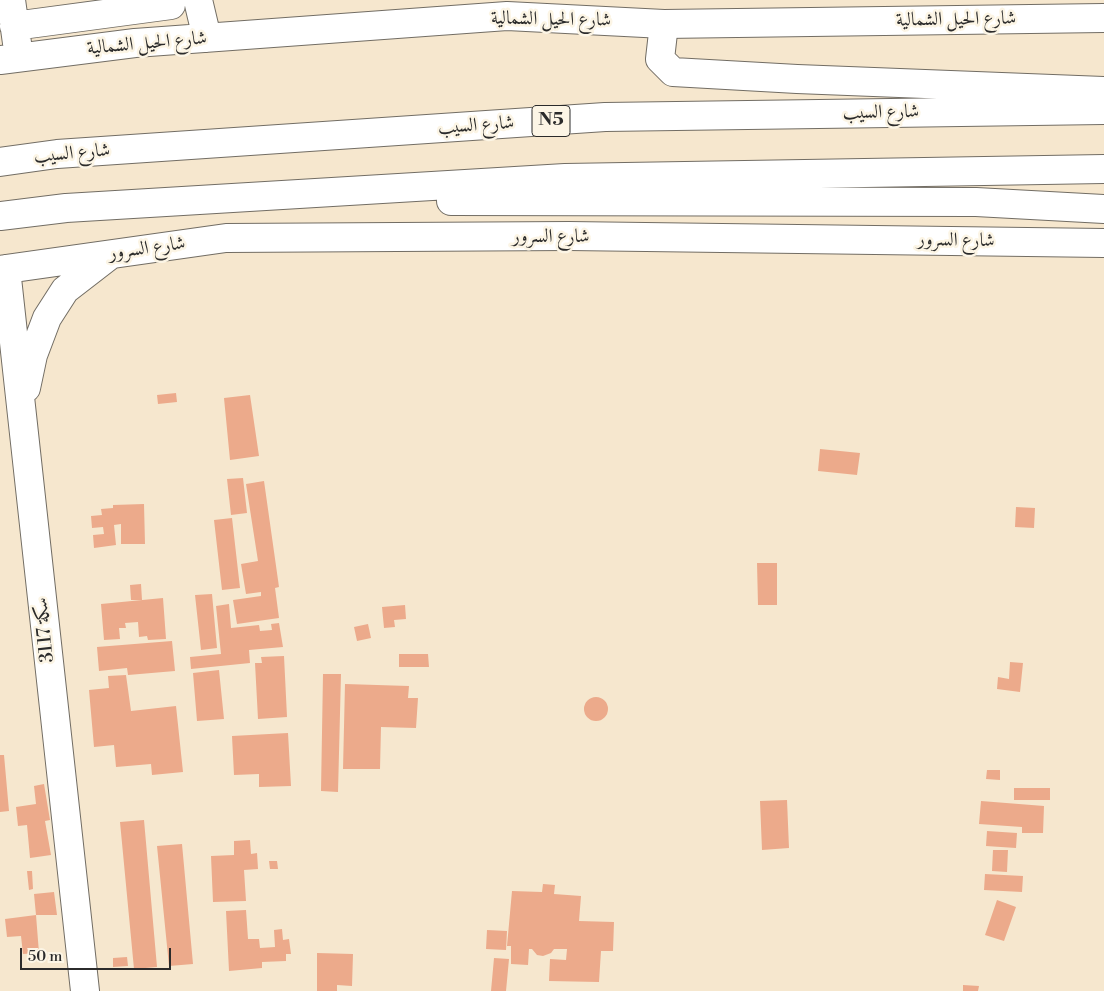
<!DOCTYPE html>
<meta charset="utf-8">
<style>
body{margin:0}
#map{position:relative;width:1104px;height:991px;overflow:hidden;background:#f6e7ce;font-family:"Libre Bodoni",serif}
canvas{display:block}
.scale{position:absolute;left:20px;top:948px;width:151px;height:22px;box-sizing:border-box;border:2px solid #2b2b2b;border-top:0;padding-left:6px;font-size:15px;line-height:18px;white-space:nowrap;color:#2b2b2b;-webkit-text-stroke:4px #fcf5e5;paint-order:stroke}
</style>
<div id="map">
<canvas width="1104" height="991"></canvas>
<div class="scale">50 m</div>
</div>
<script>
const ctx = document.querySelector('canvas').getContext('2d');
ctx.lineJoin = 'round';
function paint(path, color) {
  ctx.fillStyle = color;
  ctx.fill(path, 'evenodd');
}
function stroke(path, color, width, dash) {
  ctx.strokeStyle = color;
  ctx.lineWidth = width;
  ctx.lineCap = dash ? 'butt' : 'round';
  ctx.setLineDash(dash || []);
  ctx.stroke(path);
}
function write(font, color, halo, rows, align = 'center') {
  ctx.font = font + ' "Libre Bodoni",Amiri,serif';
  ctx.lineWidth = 5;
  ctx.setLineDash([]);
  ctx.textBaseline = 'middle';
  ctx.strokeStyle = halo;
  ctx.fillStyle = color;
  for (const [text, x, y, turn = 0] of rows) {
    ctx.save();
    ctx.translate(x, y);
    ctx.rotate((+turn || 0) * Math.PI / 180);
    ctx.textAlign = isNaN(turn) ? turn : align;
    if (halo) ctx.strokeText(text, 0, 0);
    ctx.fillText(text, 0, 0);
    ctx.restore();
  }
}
const building = new Path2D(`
 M 176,393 L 177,402 L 158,404 L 157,395 Z
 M 250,395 L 259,456 L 230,460 L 224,398 Z
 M 820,449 L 860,453 L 857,475 L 818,471 Z
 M 243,478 L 247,513 L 231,515 L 227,479 Z
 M 264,481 L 279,587 L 275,588 L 279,618 L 237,624 L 233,600 L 261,596 L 261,592 L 246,594 L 241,564 L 258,561 L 246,484 Z
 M 144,504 L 145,544 L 121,544 L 121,524 L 114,525 L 116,545 L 94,548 L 93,535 L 104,534 L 103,527 L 92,528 L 91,516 L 102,515 L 101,509 L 113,508 L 113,505 Z
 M 1016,507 L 1035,508 L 1034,528 L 1015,527 Z
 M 232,518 L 240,588 L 222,590 L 214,520 Z
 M 757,563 L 777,563 L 777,605 L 758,605 Z
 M 141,584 L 142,600 L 131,600 L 130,585 Z
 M 212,594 L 217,648 L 201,650 L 195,595 Z
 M 163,598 L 166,639 L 148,640 L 147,636 L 139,637 L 138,622 L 125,623 L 126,628 L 119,628 L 120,639 L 104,640 L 101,604 Z
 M 229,604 L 231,628 L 259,625 L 260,631 L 272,630 L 271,624 L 279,623 L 283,647 L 249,650 L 250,663 L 191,669 L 190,657 L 221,654 L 216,606 Z
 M 405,605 L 406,619 L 394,620 L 395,627 L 384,628 L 382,607 Z
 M 368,624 L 371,638 L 357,641 L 354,627 Z
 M 172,641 L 175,671 L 128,675 L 127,668 L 99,671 L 97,647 Z
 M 399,654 L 428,654 L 429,667 L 399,667 Z
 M 284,656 L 287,717 L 258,719 L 255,663 L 262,663 L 261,657 Z
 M 1010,662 L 1023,663 L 1020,692 L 997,689 L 998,677 L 1009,679 Z
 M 219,670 L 224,719 L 197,721 L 193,673 Z
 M 323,674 L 341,674 L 338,792 L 321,791 Z
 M 126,675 L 131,711 L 176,706 L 183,772 L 152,775 L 151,764 L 116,767 L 114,745 L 94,747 L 89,690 L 109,688 L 108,676 Z
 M 345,684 L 409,686 L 408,698 L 418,698 L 416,728 L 381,727 L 380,769 L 343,769 Z
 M584 709a12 12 0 1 1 24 0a12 12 0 1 1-24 0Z
 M 288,733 L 291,786 L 259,787 L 259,774 L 234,775 L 232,736 Z
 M 0,755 L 4,755 L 9,811 L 0,812 Z
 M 987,770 L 1000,770 L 1000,780 L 986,779 Z
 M 44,784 L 50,820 L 45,821 L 51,855 L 30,858 L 27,825 L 18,826 L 16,807 L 36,804 L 34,786 Z
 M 1014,788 L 1050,788 L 1050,800 L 1014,800 Z
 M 787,800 L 789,848 L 762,850 L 760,801 Z
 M 981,801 L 1044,806 L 1043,833 L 1022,833 L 1022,827 L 979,824 Z
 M 144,820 L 157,967 L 134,969 L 120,822 Z
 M 987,831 L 1017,833 L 1016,848 L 986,846 Z
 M 250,840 L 251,854 L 257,853 L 258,869 L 244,870 L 246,901 L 213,902 L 211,856 L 234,855 L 234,841 Z
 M 182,844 L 193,964 L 169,966 L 157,846 Z
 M 993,850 L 1008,850 L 1007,872 L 992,871 Z
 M 269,861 L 277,861 L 278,869 L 270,869 Z
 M 27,871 L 32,871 L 33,889 L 29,890 Z
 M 985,874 L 1023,876 L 1022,892 L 984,890 Z
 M 543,884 L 555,885 L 554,894 L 581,896 L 579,921 L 614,922 L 613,951 L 601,951 L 599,982 L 549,981 L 550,959 L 566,960 L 567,949 L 554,949 L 551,953 L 543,956 L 537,955 L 532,949 L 529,949 L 528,965 L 511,964 L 511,946 L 507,946 L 512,891 L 542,892 Z
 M 54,892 L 57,915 L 36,915 L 34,894 Z
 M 997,900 L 1016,907 L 1004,941 L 985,935 Z
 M 246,910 L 248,939 L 259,939 L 260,948 L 275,947 L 274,930 L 282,929 L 283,940 L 289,939 L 291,954 L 286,954 L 286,961 L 262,962 L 262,968 L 229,971 L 226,911 Z
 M 36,915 L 39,953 L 23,954 L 21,936 L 7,937 L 5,919 Z
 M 487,930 L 507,931 L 506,950 L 486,949 Z
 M 317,953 L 353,954 L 352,986 L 337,985 L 337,991 L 317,991 Z
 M 127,957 L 128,966 L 113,967 L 113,958 Z
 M 494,958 L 509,959 L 506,991 L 491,991 Z
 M 963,985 L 979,986 L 978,991 L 963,991 Z`);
const minor = new Path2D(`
 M 11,0 L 17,43
 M 198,0 L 207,38
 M 14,26 L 171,5
 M 0,60 L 135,43 L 507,16 L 664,24 L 1104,18
 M 6,269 L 85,991
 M 0,270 L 226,238 L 569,236 L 1104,243
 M 26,388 L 33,355 L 47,318 L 65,290 L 109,256`);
const highway = new Path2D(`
 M 664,24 L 660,59 L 673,72 L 797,79 L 1104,91
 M 0,162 L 57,154 L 605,117 L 1104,110
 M 451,201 L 976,202 L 1104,209
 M 0,216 L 66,208 L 565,178 L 1104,169`);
const shields = [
 [551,121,38]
];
const shieldNames = [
 ["N5",551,121]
];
const streetNames = [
 ["شارع الحيل الشمالية",551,20,1],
 ["شارع الحيل الشمالية",956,20,-1],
 ["شارع الحيل الشمالية",147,44,-5],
 ["شارع السيب",881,113,-1],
 ["شارع السيب",476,126,-4],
 ["شارع السيب",72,154,-5],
 ["شارع السرور",551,237],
 ["شارع السرور",956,241,1],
 ["شارع السرور",147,249,-8],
 ["سكة 3117",45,630,-96]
];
paint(building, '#ecaa8b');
stroke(minor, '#726d64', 30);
stroke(highway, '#726d64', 30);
stroke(minor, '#fff', 28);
stroke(highway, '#fff', 28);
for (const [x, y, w] of shields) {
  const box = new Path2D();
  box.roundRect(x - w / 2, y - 15.5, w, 31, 4);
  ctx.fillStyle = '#fcf5e5';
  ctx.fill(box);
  stroke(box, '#2b2b2b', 1);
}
write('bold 18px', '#2b2b2b', null, shieldNames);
write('19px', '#2b2b2b', '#fcf5e5', streetNames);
</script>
